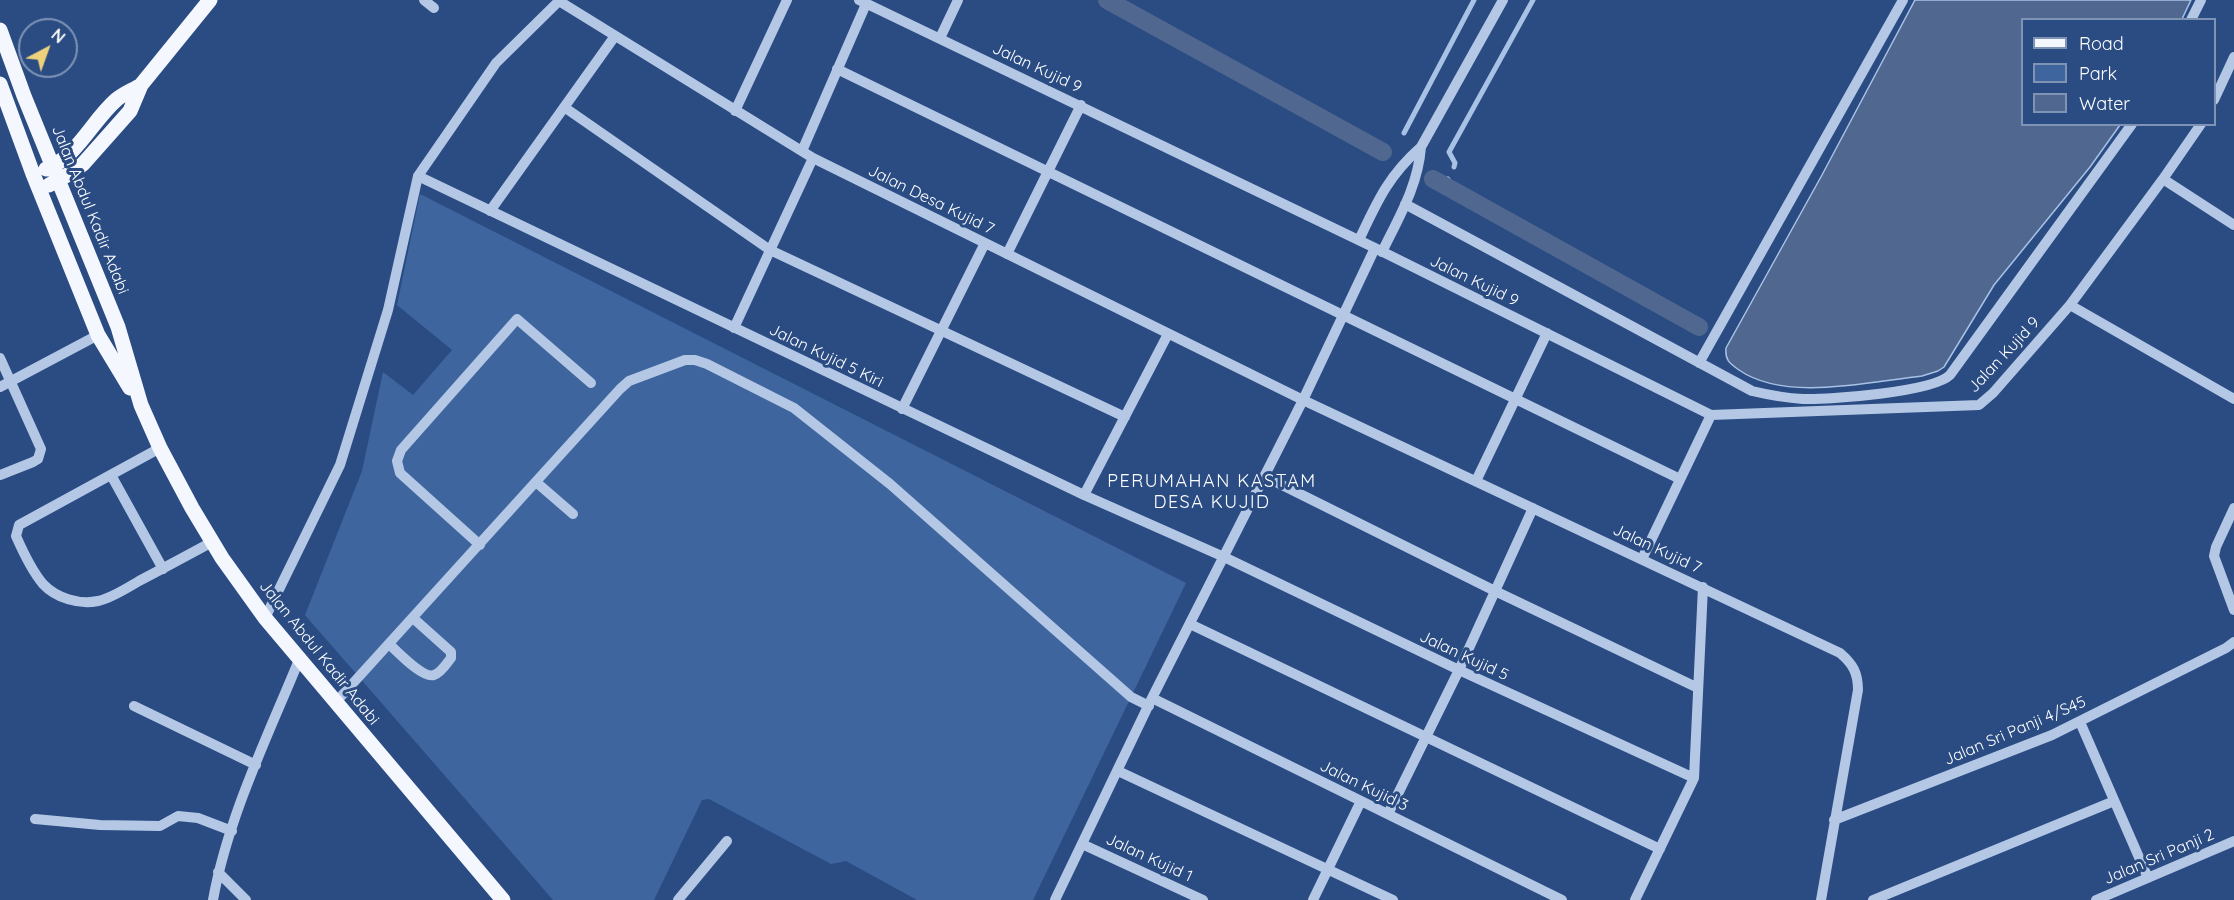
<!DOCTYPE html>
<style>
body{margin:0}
#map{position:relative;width:2234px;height:900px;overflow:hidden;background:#2a4c83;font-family:Quicksand,sans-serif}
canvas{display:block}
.legend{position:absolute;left:2021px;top:18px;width:195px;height:108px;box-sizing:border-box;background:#2a4c83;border:2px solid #7f94b5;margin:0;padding:8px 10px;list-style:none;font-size:18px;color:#fff}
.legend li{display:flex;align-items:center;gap:12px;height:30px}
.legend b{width:30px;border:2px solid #7f94b5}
.north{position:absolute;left:18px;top:18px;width:60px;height:60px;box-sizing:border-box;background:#2a4c83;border:2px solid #7f94b5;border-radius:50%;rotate:41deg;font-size:16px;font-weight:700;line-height:24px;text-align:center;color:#fff}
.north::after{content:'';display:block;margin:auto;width:21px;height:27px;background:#edd17b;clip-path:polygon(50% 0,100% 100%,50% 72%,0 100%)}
</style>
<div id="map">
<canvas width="2234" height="900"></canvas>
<ul class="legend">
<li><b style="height:8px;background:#f4f7fe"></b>Road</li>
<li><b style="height:16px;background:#3f659f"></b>Park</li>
<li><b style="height:16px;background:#50678f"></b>Water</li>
</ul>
<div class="north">N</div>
</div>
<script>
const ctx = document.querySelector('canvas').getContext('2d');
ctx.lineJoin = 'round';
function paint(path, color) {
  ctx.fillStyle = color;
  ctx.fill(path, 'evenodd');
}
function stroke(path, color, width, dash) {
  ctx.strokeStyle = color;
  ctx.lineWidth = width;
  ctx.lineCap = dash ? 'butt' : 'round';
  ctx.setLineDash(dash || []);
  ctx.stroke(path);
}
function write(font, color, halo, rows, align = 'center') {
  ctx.font = font + ' Quicksand,sans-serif';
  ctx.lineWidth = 6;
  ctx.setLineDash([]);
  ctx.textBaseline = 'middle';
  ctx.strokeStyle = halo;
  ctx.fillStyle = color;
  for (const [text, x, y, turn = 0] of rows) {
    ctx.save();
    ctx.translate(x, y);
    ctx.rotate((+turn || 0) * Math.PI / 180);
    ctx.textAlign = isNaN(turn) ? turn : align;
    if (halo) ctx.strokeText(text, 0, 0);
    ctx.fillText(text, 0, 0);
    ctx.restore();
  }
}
const green = new Path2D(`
 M 420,194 L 1186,583 L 1033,900 L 917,900 L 846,861 L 831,864 L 709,799 L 702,800 L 654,900 L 553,900 L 305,615 L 362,471 L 383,372 L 413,395 L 452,350 L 397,305 Z`);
const water = new Path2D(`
 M 1915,0 L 2191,0 L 2182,19 L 2022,20 L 2022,124 L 2120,125 L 2090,167 L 1994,285 L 1944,367 L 1938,371 L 1922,376 C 1868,382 1785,402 1739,370 C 1729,363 1725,360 1726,348 L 1822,175 Z`);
const stream = new Path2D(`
 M 1404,133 L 1474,0
 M 1454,167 L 1455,163 L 1449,152 L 1533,0
 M 1444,185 L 1448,179`);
const canal = new Path2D(`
 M 1107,0 L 1383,152
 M 1433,179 L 1699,327`);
const minor = new Path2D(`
 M 424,0 L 434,8
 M 859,0 L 1375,248 L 1711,415 L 1979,405 L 1993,393 L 2070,305 L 2163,179 L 2201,124
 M 559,1 L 813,158 L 1303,400 L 1840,653 C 1853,664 1858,673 1858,690 L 1821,900
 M 2191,20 L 2201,0
 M 940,38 L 958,0
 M 837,69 L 1680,479
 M 2214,100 L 2234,57
 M 564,107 L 770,250 L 1125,417
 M 735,111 L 787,0
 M 802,151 L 866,4
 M 418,176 L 1084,495 L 1224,557 L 1459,670 L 1694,778
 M 2163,179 L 2234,225
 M 1405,204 L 1752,391 C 1769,395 1786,398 1803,399 C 1829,400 1933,392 1950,375 L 2132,124
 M 490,211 L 615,36
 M 1359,240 C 1377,202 1388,176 1421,147 L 1503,0
 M 1382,252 C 1399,217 1418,186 1421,147
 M 1007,254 L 1081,105
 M 2070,305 L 2234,399
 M 734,328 L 813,158
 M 0,358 L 41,449 L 38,459 L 33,462 L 0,475
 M 1699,363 L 1903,0
 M 0,387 L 98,335
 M 902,409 L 985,243
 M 160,448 L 19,525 L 16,536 C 23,552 32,571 43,584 C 56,598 79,605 98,601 C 112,598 127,588 139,581 C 164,568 188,555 212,542
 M 111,475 L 163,569
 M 1264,476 L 1495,591 L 1698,688
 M 1476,481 L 1547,333
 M 536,482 L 573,514
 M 1084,495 L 1168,334
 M 2234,508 L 2216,547 L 2214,556 L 2234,610
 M 480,545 L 400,473 L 397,461 L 401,450 L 517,319 L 591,383
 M 1642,559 L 1711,415
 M 265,618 L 340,465 L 388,310 L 418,176 L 496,63 L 560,0
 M 1190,624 L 1660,849
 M 389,644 C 398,652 423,679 434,675 C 441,673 447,663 451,658 L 451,652 L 413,618
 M 1152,698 L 1562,900
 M 335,703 L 620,389 L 629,381 L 685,360 L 695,360 L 707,364 L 794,408 L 890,484 L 1131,697 L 1149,706
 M 134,706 L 256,765
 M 2080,722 L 2148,878
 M 1118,771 L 1393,900
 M 1388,814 L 1459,670 L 1533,508
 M 35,819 L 100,825 L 160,826 L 178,816 L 198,818 L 232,831
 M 1834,820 L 2052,735 L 2226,648 L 2234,642
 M 1082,844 L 1203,900
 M 218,872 L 246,900
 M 213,900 C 228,817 267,738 299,660
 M 678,900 L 727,841
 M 1055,900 L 1152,698 L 1303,400 L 1375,248
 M 1313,900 L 1361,801
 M 1635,900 L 1694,778 L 1703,587
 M 1873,900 L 2114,801
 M 2096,900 L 2234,841`);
const major = new Path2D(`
 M 0,30 L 24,96 L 118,327 L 141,405 L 160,448 L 192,508 L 222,558 L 265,618 L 503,900
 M 0,84 L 33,174 L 98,335 L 130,388
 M 46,169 C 77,157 92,121 116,100 C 123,94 133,90 141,85
 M 49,185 L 71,173 L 83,164 L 130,111 L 141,85 L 210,0`);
const streetNames = [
 ["Jalan Kujid 9",1037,68,25],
 ["Jalan Desa Kujid 7",931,200,26],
 ["Jalan Abdul Kadir Adabi",90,210,68],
 ["Jalan Kujid 9",1474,281,26],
 ["Jalan Kujid 9",2004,355,-47],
 ["Jalan Kujid 5 Kiri",826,356,26],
 ["Jalan Kujid 7",1657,549,25],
 ["Jalan Abdul Kadir Adabi",319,653,51],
 ["Jalan Kujid 5",1464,656,25],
 ["Jalan Sri Panji 4/S45",2015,731,-23],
 ["Jalan Kujid 3",1364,786,26],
 ["Jalan Sri Panji 2",2159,857,-23],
 ["Jalan Kujid 1",1149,858,25]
];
const neighbourhoodNames = [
 ["PERUMAHAN KASTAM",1212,482],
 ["DESA KUJID",1212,503]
];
paint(green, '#3f659f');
paint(water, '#50678f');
stroke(water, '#a8c2e6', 1.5);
stroke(stream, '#a8c2e6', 5);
stroke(canal, '#50678f', 18);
stroke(minor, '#b4c8e6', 10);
stroke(major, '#f4f7fe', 15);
write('16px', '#fff', '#2a4c83', streetNames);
ctx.letterSpacing = '1.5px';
write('18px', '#fff', '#2a4c83', neighbourhoodNames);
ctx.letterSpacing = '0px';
</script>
